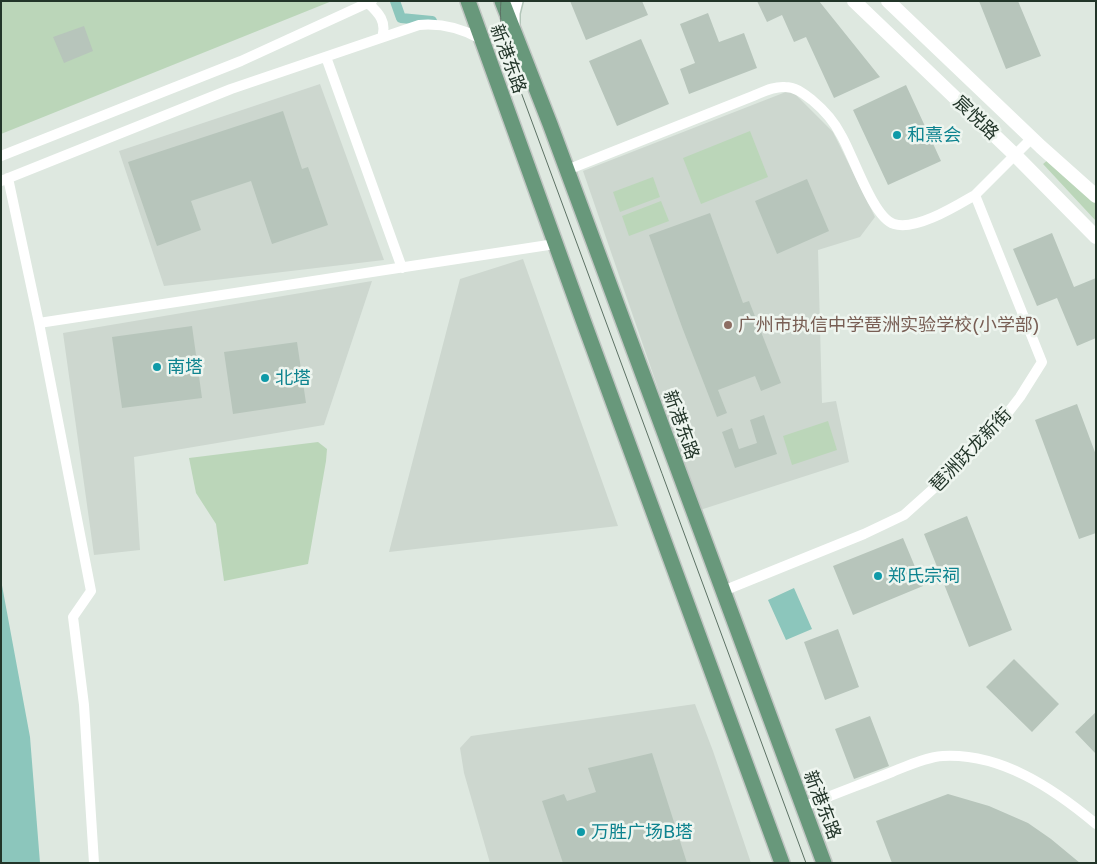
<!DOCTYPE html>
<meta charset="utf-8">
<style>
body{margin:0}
#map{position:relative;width:1097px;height:864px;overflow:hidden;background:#dee8e0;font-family:"Golos Text",sans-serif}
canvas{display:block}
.frame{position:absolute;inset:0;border:2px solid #223529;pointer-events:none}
</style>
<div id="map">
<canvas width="1097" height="864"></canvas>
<div class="frame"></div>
</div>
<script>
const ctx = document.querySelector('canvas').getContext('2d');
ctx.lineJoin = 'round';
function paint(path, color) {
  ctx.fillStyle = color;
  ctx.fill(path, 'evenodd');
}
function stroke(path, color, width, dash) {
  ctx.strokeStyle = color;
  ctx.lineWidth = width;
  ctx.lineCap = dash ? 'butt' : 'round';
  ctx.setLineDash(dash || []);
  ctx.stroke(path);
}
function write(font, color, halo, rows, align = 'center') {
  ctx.font = font + ' "Golos Text","Noto Sans SC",sans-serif';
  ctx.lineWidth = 5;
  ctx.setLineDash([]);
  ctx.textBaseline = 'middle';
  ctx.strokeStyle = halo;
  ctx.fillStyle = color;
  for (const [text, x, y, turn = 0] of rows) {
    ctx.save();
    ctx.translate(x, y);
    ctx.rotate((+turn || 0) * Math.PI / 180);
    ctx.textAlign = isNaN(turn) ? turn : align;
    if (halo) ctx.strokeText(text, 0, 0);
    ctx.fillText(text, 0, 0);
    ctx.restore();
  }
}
const built = new Path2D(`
 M 320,84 L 384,260 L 164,286 L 119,151 Z
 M 791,90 L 833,132 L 875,217 L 860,237 L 818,250 L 822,403 L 836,401 L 849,462 L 700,510 L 583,171 Z
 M 523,259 L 618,526 L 389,552 L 460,279 Z
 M 372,281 L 324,425 L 134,457 L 140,550 L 94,555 L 63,333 Z
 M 695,704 L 713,751 L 751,863 L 490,863 L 464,773 L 460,748 L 471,736 Z`);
const green = new Path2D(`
 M 1,1 L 332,1 L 1,134 Z
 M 750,131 L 768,177 L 701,204 L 683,158 Z
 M 1049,159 L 1096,201 L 1096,221 L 1043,164 Z
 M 653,177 L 660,197 L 620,212 L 613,192 Z
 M 661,201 L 669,221 L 629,236 L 622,216 Z
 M 828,421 L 837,450 L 792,465 L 783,436 Z
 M 318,442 L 327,449 L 326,461 L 308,564 L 224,581 L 216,524 L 196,493 L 189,458 Z`);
const water = new Path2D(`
 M 1,580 L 30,737 L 40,863 L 1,863 Z
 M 794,588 L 812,629 L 786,640 L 768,600 Z`);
const canal = new Path2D(`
 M 395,1 L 401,18 L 432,21`);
const building = new Path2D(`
 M 570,1 L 642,1 L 648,15 L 586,40 Z
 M 757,1 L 819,1 L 880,77 L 834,98 L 806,37 L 794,42 L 782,15 L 767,22 Z
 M 979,1 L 1018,1 L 1041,56 L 1006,69 Z
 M 708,13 L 719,42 L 744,33 L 757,68 L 689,94 L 680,69 L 695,63 L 680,24 Z
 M 84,26 L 93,51 L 64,63 L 53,37 Z
 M 641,39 L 669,104 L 617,126 L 589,61 Z
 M 906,85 L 941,161 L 888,185 L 853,110 Z
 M 283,111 L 302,169 L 308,167 L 328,225 L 272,244 L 251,181 L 191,201 L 201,230 L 157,246 L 128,162 Z
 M 807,179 L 829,231 L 777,254 L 755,201 Z
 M 710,213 L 743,303 L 749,301 L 781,383 L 761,391 L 755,376 L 718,390 L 727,413 L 717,417 L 682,327 L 649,235 Z
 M 1052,233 L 1074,287 L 1096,278 L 1096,338 L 1077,346 L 1057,298 L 1037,306 L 1013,249 Z
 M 192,326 L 202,398 L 122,408 L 112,337 Z
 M 297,342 L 306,403 L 233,414 L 224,352 Z
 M 1077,404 L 1096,455 L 1096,533 L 1079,539 L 1035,420 Z
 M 764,415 L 777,454 L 735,468 L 722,432 L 732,428 L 739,449 L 757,443 L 750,420 Z
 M 967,516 L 1012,630 L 969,647 L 924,534 Z
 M 903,538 L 923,586 L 853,615 L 833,566 Z
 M 838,629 L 859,687 L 825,700 L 804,642 Z
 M 1014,659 L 1059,704 L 1032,732 L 986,687 Z
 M 1096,712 L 1096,754 L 1075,732 Z
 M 870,716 L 889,766 L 854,779 L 835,729 Z
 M 652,753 L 687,863 L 563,863 L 542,801 L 564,794 L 567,801 L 596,792 L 588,768 Z
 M 948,794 L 989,806 L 1028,823 L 1051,839 L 1080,863 L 892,863 L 876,821 Z`);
const minor = new Path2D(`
 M 368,3 C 379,13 387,22 382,37
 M 326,57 L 402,268
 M 1,156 L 241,61 L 372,1
 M 567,170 L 753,96 C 763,92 774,86 785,87 C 796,87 804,94 812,100 C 824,110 834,121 841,135 C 853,155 873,218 894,224 C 916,231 956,206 975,195
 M 8,178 L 39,323 L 91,591 L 73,617 L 84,705 L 94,863
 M 1,181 L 231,89 L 419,25 C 441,23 461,28 481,39
 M 39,323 L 555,244
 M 723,591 L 864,534 L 904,515 L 962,463 L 993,432 L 1020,397 L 1042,362 L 975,195 L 1032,138
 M 803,807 C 832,795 862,784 892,772 C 907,766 926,757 943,756 C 1001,753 1053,788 1096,824`);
const tertiary = new Path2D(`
 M 854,1 L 1015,155 L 1096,237
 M 888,1 L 1041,147 L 1096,196`);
const secondary = new Path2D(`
 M 512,26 L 512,13 L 515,1`);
const primary = new Path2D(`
 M 468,1 L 583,320 L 782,863
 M 502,1 L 550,124 L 824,863`);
const tram = new Path2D(`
 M 501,1 C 498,31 508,57 518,84 L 806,863`);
const markers = [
 [897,135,5,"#0f9aa8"],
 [728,325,5,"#8d6e63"],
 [157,367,5,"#0f9aa8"],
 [265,378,5,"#0f9aa8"],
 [878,576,5,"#0f9aa8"],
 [581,832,5,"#0f9aa8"]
];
const streetNames = [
 ["新港东路",508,59,70],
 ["宸悦路",976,118,44],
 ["新港东路",681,425,70],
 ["琶洲跃龙新街",971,450,-46],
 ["新港东路",822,805,69]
];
const cultureNames = [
 ["和熹会",907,135],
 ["南塔",167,367],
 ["北塔",275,378],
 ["郑氏宗祠",888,576],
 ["万胜广场B塔",591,832]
];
const educationNames = [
 ["广州市执信中学琶洲实验学校(小学部)",738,325]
];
paint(built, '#cdd7cf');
paint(green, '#bbd6b9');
paint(water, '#8cc6bc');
stroke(canal, '#8cc6bc', 10);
paint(building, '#b7c5bb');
stroke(secondary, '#b3c6b9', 18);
stroke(primary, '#c1c6c3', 18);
stroke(minor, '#fff', 10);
stroke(tertiary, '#fff', 14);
stroke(secondary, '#fff', 15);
stroke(primary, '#68987b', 15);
stroke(tram, '#5c7164', 1);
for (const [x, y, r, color] of markers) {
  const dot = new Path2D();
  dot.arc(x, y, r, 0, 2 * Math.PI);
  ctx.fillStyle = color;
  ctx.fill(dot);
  stroke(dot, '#eef5ef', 2);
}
write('18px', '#223529', '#eef5ef', streetNames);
write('18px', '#0d838f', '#eef5ef', cultureNames, 'left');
write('18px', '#785e54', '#eef5ef', educationNames, 'left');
</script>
